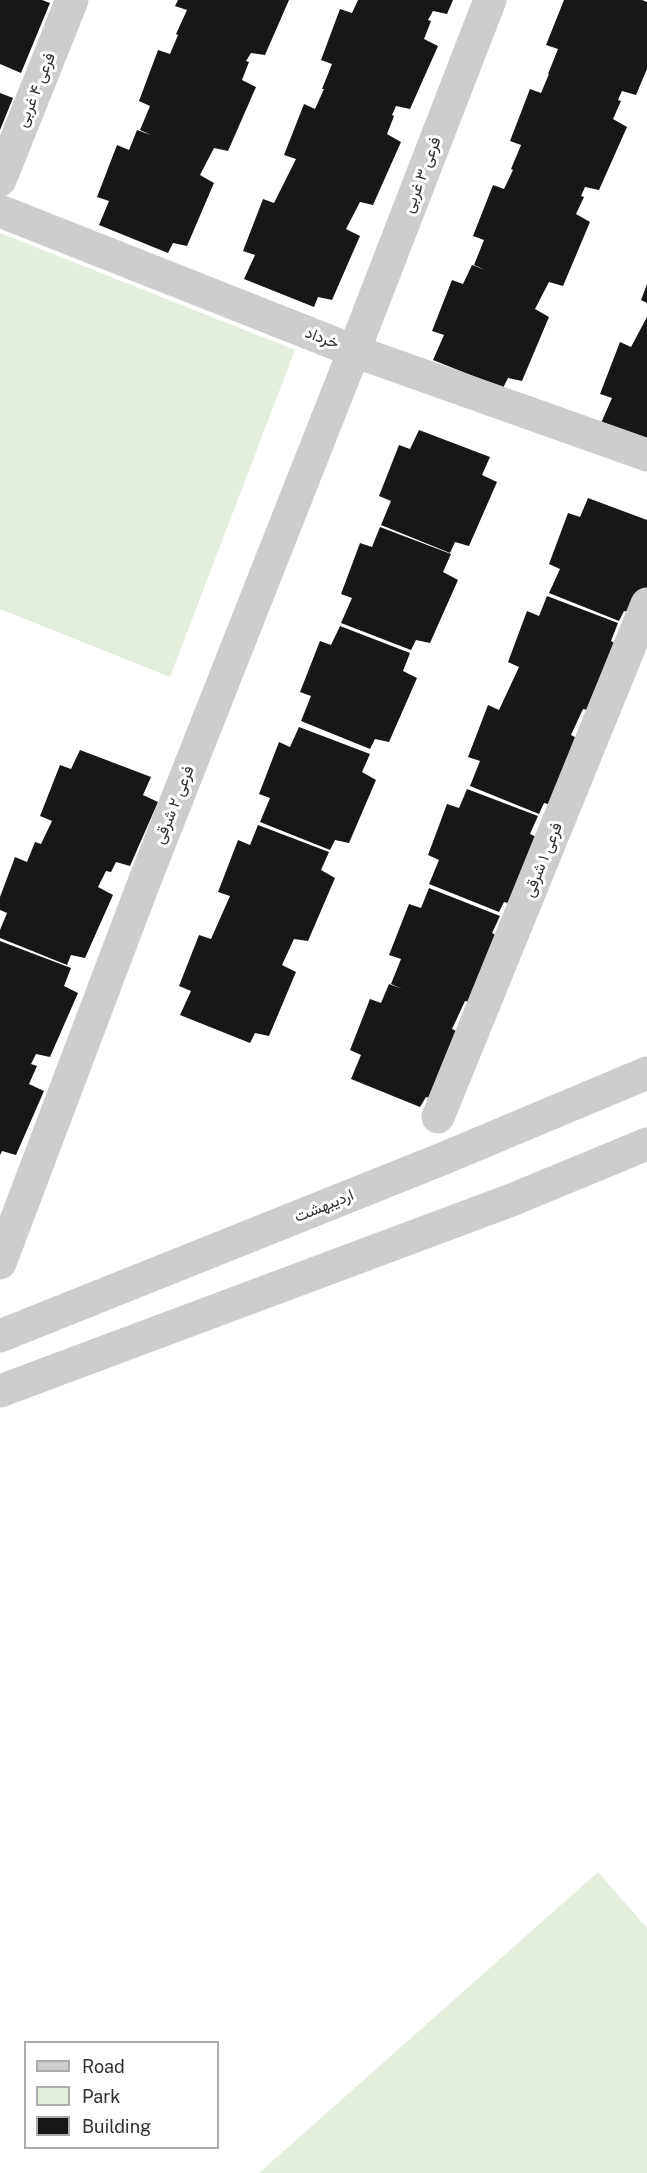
<!DOCTYPE html>
<meta charset="utf-8">
<style>
body{margin:0}
#map{position:relative;width:647px;height:2173px;overflow:hidden;background:#fff;font-family:"Public Sans",sans-serif}
canvas{display:block}
.legend{position:absolute;left:24px;top:2041px;width:195px;height:108px;box-sizing:border-box;background:#fff;border:2px solid #acacac;margin:0;padding:8px 10px;list-style:none;font-size:18px;color:#303030}
.legend li{display:flex;align-items:center;gap:12px;height:30px}
.legend b{width:30px;border:2px solid #acacac}
</style>
<div id="map">
<canvas width="647" height="2173"></canvas>
<ul class="legend">
<li><b style="height:8px;background:#cdcdcd"></b>Road</li>
<li><b style="height:16px;background:#e3eedd"></b>Park</li>
<li><b style="height:16px;background:#171717"></b>Building</li>
</ul>
</div>
<script>
const ctx = document.querySelector('canvas').getContext('2d');
ctx.lineJoin = 'round';
function paint(path, color) {
  ctx.fillStyle = color;
  ctx.fill(path, 'evenodd');
}
function stroke(path, color, width, dash) {
  ctx.strokeStyle = color;
  ctx.lineWidth = width;
  ctx.lineCap = dash ? 'butt' : 'round';
  ctx.setLineDash(dash || []);
  ctx.stroke(path);
}
function write(font, color, halo, rows, align = 'center') {
  ctx.font = font + ' "Public Sans",Vazirmatn,sans-serif';
  ctx.lineWidth = 6;
  ctx.setLineDash([]);
  ctx.textBaseline = 'middle';
  ctx.strokeStyle = halo;
  ctx.fillStyle = color;
  for (const [text, x, y, turn = 0] of rows) {
    ctx.save();
    ctx.translate(x, y);
    ctx.rotate((+turn || 0) * Math.PI / 180);
    ctx.textAlign = isNaN(turn) ? turn : align;
    if (halo) ctx.strokeText(text, 0, 0);
    ctx.fillText(text, 0, 0);
    ctx.restore();
  }
}
const green = new Path2D(`
 M 0,233 L 295,350 L 170,677 L 0,609 Z
 M 598,1872 L 647,1928 L 647,2173 L 259,2173 Z`);
const building = new Path2D(`
 M 0,0 L 42,0 L 50,3 L 21,73 L 0,64 Z
 M 178,0 L 289,0 L 265,55 L 251,53 L 246,61 L 249,62 L 242,80 L 256,87 L 228,151 L 214,148 L 200,175 L 214,183 L 187,246 L 173,243 L 168,253 L 99,225 L 109,201 L 97,197 L 117,145 L 129,150 L 137,130 L 151,135 L 140,130 L 150,106 L 139,101 L 158,50 L 170,54 L 178,35 L 176,34 L 187,10 L 175,6 Z
 M 358,0 L 453,0 L 447,14 L 433,11 L 428,20 L 431,21 L 424,39 L 438,46 L 410,109 L 396,106 L 392,115 L 394,116 L 387,134 L 401,142 L 373,205 L 360,202 L 346,229 L 360,236 L 332,300 L 318,297 L 314,307 L 244,279 L 255,255 L 243,251 L 263,199 L 274,203 L 296,159 L 284,155 L 304,104 L 315,109 L 324,89 L 322,89 L 332,64 L 321,60 L 340,9 L 352,13 Z
 M 564,0 L 642,0 L 647,2 L 647,69 L 636,95 L 622,91 L 618,100 L 621,101 L 613,119 L 627,127 L 599,190 L 585,187 L 581,196 L 584,197 L 576,214 L 590,222 L 563,286 L 549,282 L 535,309 L 549,317 L 522,381 L 508,378 L 503,388 L 433,360 L 444,335 L 432,331 L 452,280 L 463,284 L 472,265 L 485,270 L 474,265 L 484,240 L 473,236 L 493,185 L 504,189 L 513,170 L 511,169 L 521,145 L 510,141 L 530,89 L 541,93 L 549,74 L 548,74 L 558,49 L 546,45 Z
 M 0,93 L 13,98 L 0,130 Z
 M 647,284 L 647,303 L 641,300 Z
 M 647,317 L 647,441 L 601,423 L 612,398 L 600,394 L 620,342 L 631,347 Z
 M 419,430 L 490,457 L 482,475 L 497,482 L 469,546 L 455,542 L 450,553 L 381,525 L 391,501 L 379,496 L 399,445 L 410,449 Z
 M 588,498 L 647,520 L 647,594 L 638,614 L 624,611 L 619,621 L 549,593 L 560,569 L 549,564 L 568,513 L 580,517 Z
 M 380,527 L 451,554 L 443,572 L 458,580 L 430,643 L 416,640 L 411,650 L 341,623 L 352,598 L 341,594 L 360,543 L 372,547 Z
 M 547,596 L 618,623 L 611,641 L 625,649 L 597,712 L 583,709 L 571,735 L 586,743 L 558,807 L 544,803 L 539,814 L 470,786 L 480,761 L 468,757 L 488,705 L 499,710 L 519,667 L 508,662 L 527,611 L 539,616 Z
 M 340,626 L 410,653 L 403,671 L 417,678 L 389,742 L 375,739 L 370,749 L 301,721 L 311,696 L 300,692 L 320,641 L 331,645 Z
 M 299,727 L 370,754 L 362,772 L 376,780 L 349,843 L 335,840 L 330,850 L 260,822 L 270,798 L 259,794 L 279,742 L 290,747 Z
 M 80,750 L 151,777 L 143,795 L 158,802 L 130,866 L 116,862 L 111,872 L 106,871 L 98,887 L 113,895 L 85,958 L 71,955 L 67,965 L 0,938 L 0,930 L 7,913 L 0,910 L 0,897 L 15,857 L 27,862 L 35,842 L 41,844 L 52,821 L 40,816 L 60,765 L 71,769 Z
 M 467,789 L 538,816 L 530,834 L 545,841 L 517,905 L 504,902 L 499,912 L 429,884 L 439,860 L 428,855 L 447,804 L 459,808 Z
 M 258,825 L 329,852 L 321,870 L 335,878 L 308,941 L 294,939 L 282,965 L 296,972 L 269,1036 L 255,1033 L 250,1043 L 180,1015 L 191,991 L 179,986 L 199,935 L 211,939 L 230,896 L 218,892 L 238,840 L 250,845 Z
 M 429,888 L 500,916 L 492,933 L 506,941 L 479,1004 L 465,1001 L 452,1029 L 467,1036 L 439,1100 L 426,1097 L 420,1107 L 351,1079 L 361,1055 L 350,1050 L 370,999 L 381,1003 L 389,984 L 402,989 L 391,984 L 401,959 L 389,955 L 409,904 L 421,908 Z
 M 0,941 L 71,968 L 64,986 L 78,993 L 50,1057 L 36,1054 L 31,1064 L 37,1066 L 29,1084 L 44,1091 L 16,1155 L 2,1151 L 0,1155 Z`);
const minor = new Path2D(`
 M 0,180 L 72,0
 M 0,211 L 354,351 L 647,455
 M 438,1117 L 647,604
 M 0,1263 L 143,885 L 354,351 L 490,0
 M 0,1336 L 442,1159 L 647,1073
 M 0,1391 L 514,1199 L 647,1144`);
const streetNames = [
 ["فرعی ۴ غربی",36,90,-68],
 ["فرعی ۳ غربی",422,175,-69],
 ["خرداد",322,338,21],
 ["فرعی ۲ شرقی",174,805,-68],
 ["فرعی ۱ شرقی",543,860,-68],
 ["اردیبهشت",324,1206,-22]
];
paint(green, '#e3eedd');
paint(building, '#171717');
stroke(minor, '#cdcdcd', 33);
write('16px', '#303030', '#fff', streetNames);
</script>
